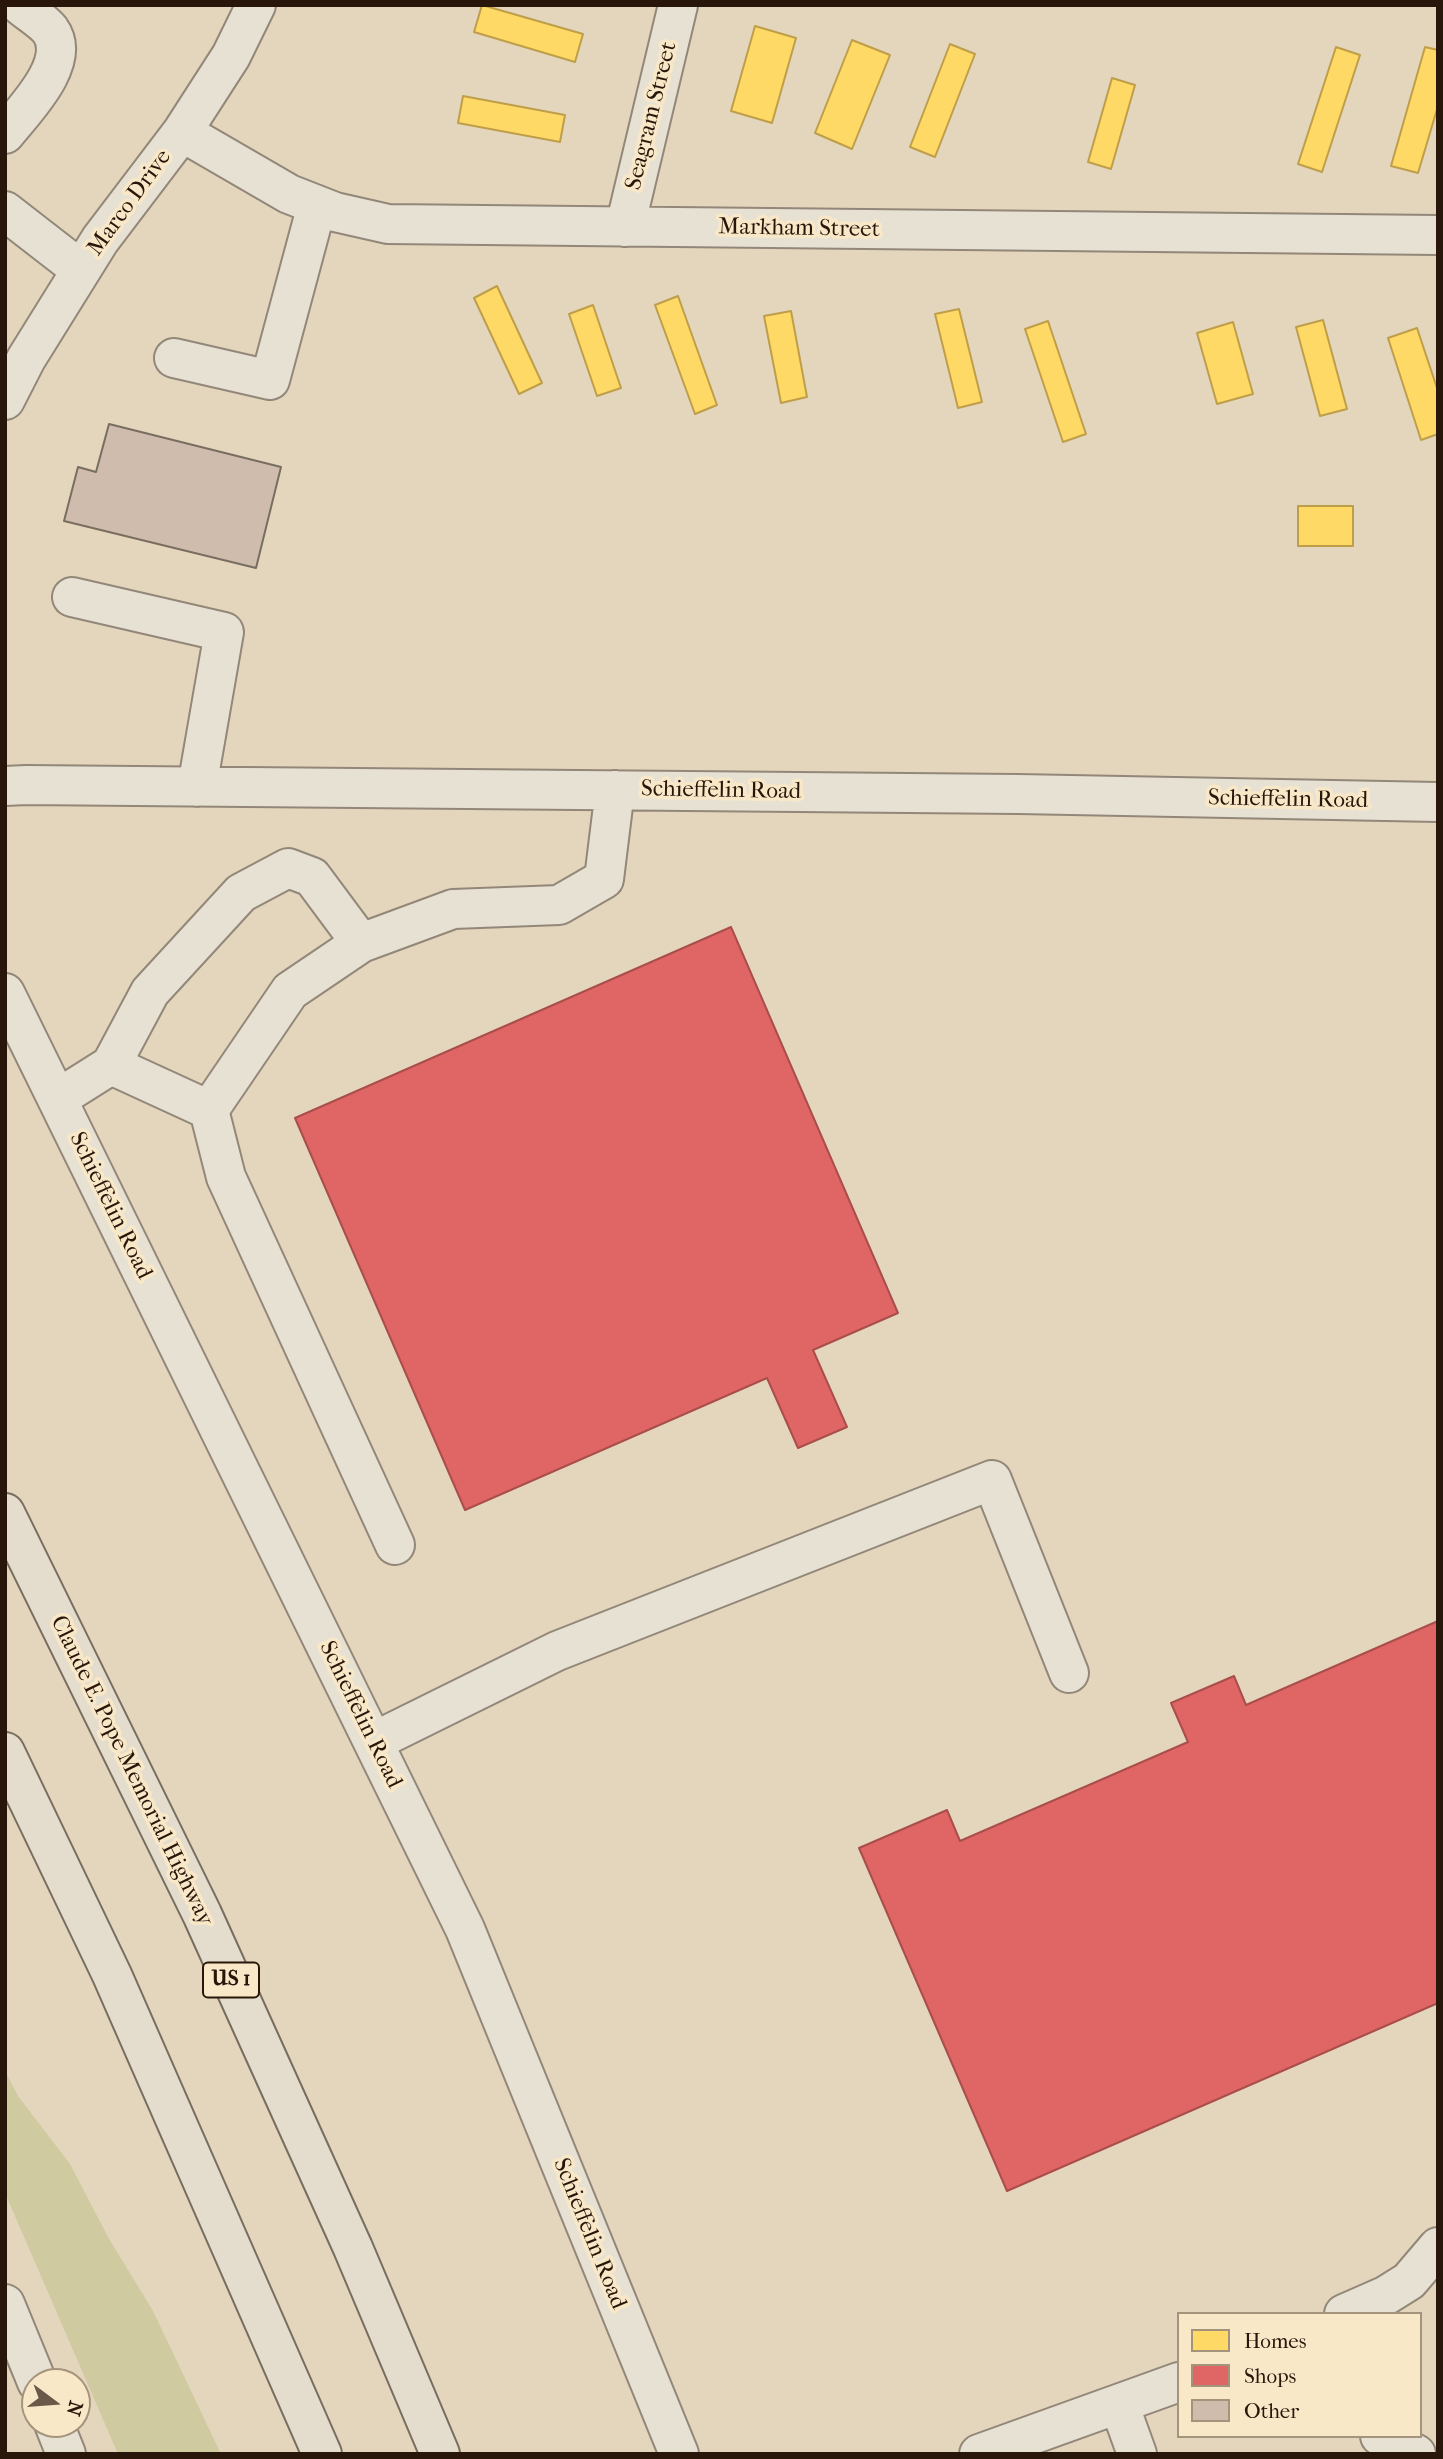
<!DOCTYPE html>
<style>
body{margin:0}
#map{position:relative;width:1443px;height:2459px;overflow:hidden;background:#e4d6bc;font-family:"IM FELL French Canon",serif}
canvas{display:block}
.frame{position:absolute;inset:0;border:7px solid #29160a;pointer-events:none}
.legend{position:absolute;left:1177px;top:2312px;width:245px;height:126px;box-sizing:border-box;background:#f8e8c8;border:2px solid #a5947c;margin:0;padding:9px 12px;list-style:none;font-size:21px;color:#29160a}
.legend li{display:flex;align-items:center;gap:14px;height:35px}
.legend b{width:35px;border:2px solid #a5947c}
.north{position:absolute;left:21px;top:2368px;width:70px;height:70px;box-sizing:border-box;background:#f8e8c8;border:2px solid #a5947c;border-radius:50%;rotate:106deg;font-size:19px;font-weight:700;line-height:28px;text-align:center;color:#29160a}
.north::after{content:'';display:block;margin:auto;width:24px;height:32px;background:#6a5948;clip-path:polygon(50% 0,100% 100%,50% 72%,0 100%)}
</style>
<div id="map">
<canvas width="1443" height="2459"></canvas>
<div class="frame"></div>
<ul class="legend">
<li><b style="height:19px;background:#ffd966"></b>Homes</li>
<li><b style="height:19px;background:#e06666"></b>Shops</li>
<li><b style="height:19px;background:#cfbcac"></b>Other</li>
</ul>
<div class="north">N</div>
</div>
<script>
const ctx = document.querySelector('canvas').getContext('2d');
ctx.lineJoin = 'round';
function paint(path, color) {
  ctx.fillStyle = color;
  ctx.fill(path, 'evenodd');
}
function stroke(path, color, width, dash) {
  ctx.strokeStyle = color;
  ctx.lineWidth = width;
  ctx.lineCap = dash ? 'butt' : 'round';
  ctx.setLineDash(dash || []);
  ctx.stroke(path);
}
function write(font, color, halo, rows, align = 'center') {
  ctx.font = font + ' "IM FELL French Canon",serif';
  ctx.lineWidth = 7;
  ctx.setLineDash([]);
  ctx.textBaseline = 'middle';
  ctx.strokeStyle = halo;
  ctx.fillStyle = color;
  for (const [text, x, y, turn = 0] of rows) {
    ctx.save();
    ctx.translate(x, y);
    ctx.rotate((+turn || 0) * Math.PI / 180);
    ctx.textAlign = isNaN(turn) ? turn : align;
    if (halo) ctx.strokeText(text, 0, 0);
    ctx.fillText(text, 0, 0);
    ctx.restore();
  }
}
const green = new Path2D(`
 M 5,2071 L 18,2096 L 70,2164 L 108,2237 L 153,2311 L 221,2454 L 118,2454 L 5,2193 Z`);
const homes = new Path2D(`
 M 482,5 L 583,34 L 575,62 L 474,32 Z
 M 755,26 L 796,38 L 772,123 L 731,111 Z
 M 852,40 L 890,55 L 852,149 L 815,133 Z
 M 950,44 L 975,54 L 935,157 L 910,147 Z
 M 1336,47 L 1360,55 L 1322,172 L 1298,164 Z
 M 1425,47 L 1438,50 L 1438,106 L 1418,173 L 1391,166 Z
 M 1112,78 L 1135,85 L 1111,169 L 1088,162 Z
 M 463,96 L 565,115 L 560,142 L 458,123 Z
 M 497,286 L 542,383 L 519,394 L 474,298 Z
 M 678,296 L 717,405 L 695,414 L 655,305 Z
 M 593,305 L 621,388 L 597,396 L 569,314 Z
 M 959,309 L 982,402 L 958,408 L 935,314 Z
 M 791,311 L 807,397 L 781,403 L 764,316 Z
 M 1323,320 L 1347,409 L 1320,416 L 1296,327 Z
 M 1048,321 L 1086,434 L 1063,442 L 1025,329 Z
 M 1233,322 L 1253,394 L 1217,404 L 1197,333 Z
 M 1417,328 L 1438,391 L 1438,434 L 1421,440 L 1388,338 Z
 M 1298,506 L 1353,506 L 1353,546 L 1298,546 Z`);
const shops = new Path2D(`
 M 731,927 L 898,1313 L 813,1350 L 847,1427 L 798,1448 L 767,1378 L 465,1510 L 295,1118 Z
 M 1438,1621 L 1438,2003 L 1007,2191 L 859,1848 L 947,1810 L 960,1841 L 1188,1742 L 1171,1703 L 1234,1676 L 1246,1705 Z`);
const building = new Path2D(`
 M 109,424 L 281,467 L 256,568 L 64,521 L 78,467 L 96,472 Z`);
const minor = new Path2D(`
 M 182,132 L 289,194 L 335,212 L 388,224 L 1438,235
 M 5,134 C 24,110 73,62 50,30 C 43,21 29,13 20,5
 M 5,211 L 81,270
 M 625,227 L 678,5
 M 174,358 L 270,380 L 317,205
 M 5,400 L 26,359 L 100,240 L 182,132 L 231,56 L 256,5
 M 72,597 L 224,632 L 197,787
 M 5,786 L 26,785 L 1018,794 L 1438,802
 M 5,993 L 465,1929 L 679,2454
 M 111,1065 L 209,1110
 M 57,1099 L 111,1065 L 150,992 L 241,893 L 288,868 L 312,877 L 361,943
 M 395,1545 L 226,1177 L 209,1110 L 290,991 L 361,943 L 453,909 L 559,905 L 604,879 L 615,790
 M 373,1742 L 557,1651 L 992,1480 L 1069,1673
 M 5,2304 L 37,2382
 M 1344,2314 L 1385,2296 L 1409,2281 L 1438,2247
 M 1119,2404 L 1137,2454
 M 54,2424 L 66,2454
 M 1380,2436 L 1416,2454
 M 979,2454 L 1179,2382`);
const highway = new Path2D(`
 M 5,1513 L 202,1914 L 353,2248 L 440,2454
 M 5,1752 L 112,1975 L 322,2454`);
const shields = [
 [231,1980,56]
];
const shieldNames = [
 ["US 1",231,1980]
];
const streetNames = [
 ["Seagram Street",652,116,-76],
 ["Marco Drive",130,203,-54],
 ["Markham Street",799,229,1],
 ["Schieffelin Road",721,791,1],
 ["Schieffelin Road",1288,800,1],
 ["Schieffelin Road",110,1206,64],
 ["Schieffelin Road",360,1715,64],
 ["Claude E. Pope Memorial Highway",131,1771,64],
 ["Schieffelin Road",589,2234,68]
];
paint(green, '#cfca9f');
paint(homes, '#ffd966');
stroke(homes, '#bf9e4a', 2);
paint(shops, '#e06666');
stroke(shops, '#a94e4a', 2);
paint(building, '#cfbcac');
stroke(building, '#786e60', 2);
stroke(minor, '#928778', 42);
stroke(highway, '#786e60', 42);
stroke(minor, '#e7e1d4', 38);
stroke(highway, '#e4dccc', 38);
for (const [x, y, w] of shields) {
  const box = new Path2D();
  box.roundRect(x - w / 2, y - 17.5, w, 35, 5);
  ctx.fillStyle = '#f8e8c8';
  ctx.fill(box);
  stroke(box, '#29160a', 2);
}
write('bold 21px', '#29160a', null, shieldNames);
write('23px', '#29160a', '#f8e8c8', streetNames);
</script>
